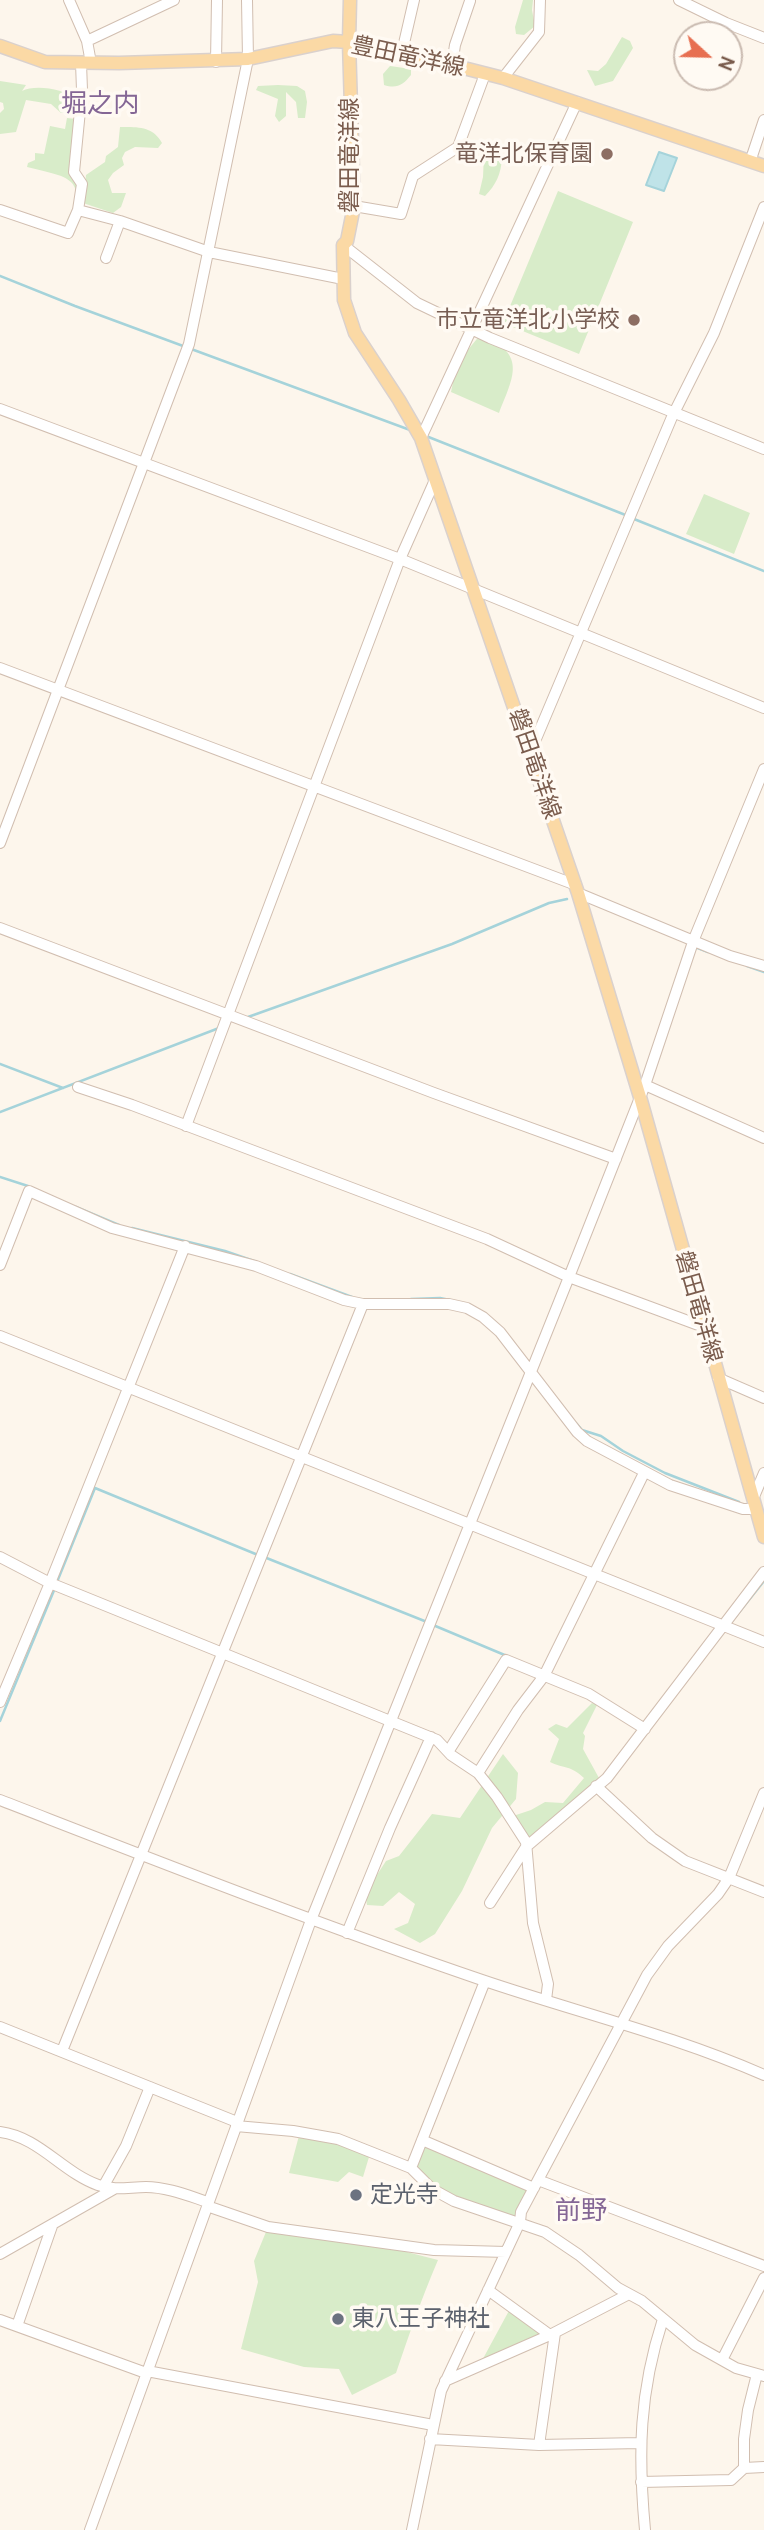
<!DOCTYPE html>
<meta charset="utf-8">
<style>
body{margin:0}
#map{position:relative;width:764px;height:2530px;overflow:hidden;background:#fdf6ec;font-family:Cabin,sans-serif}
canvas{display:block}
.north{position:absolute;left:673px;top:21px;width:70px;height:70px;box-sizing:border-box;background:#fffaf3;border:2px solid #cabbb1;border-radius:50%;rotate:112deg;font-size:19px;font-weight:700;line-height:28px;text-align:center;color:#7a5c4d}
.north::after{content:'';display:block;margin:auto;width:24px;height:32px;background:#e76f51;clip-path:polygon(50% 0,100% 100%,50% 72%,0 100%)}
</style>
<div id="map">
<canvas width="764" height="2530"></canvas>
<div class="north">N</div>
</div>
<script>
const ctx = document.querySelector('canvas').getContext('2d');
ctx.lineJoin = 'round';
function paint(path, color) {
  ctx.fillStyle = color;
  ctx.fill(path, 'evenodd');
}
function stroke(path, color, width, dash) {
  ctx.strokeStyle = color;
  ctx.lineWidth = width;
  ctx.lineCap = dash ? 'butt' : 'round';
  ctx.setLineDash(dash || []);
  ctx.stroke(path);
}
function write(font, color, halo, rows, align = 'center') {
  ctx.font = font + ' Cabin,"Noto Sans JP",sans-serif';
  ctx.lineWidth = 7;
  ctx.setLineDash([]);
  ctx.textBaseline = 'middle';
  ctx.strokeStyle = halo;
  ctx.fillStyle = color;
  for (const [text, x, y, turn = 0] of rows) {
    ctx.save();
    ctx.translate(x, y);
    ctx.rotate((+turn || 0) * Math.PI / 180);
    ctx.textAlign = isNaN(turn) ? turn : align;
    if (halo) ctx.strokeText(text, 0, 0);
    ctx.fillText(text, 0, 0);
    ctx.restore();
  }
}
const green = new Path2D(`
 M 523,0 L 533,0 L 532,10 L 535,26 L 524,35 L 516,34 L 515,27 Z
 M 622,37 L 630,41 L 633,48 L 613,81 L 595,86 L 587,70 L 598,71 L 606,64 Z
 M 390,66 L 411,69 L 411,75 C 403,85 397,89 384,85 L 383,74 Z
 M 0,81 L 26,85 L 22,91 C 35,84 64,89 76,98 L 74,111 L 61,113 L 51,104 L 26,100 L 16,132 L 0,134 L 0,113 L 4,109 L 3,103 L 0,102 Z
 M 278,85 L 297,86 L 305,91 L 307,102 L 305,118 L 298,118 L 296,102 L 286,92 L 286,116 L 279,122 L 275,116 L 278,99 L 256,90 L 258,86 Z
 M 67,118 L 76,119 L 71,167 L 82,184 L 71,222 L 67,220 C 92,176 61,176 27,167 L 28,163 L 35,160 L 35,153 L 44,154 L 50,126 L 65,129 Z
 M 120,127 C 137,127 153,126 162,143 L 158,148 L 135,147 L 125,152 L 122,158 L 124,165 L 113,173 L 108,180 L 112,193 L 126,193 L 121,207 L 113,213 L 83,203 L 86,175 L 105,162 L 106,156 L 118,147 Z
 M 497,153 L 502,158 C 501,174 496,185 485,196 L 479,194 L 483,177 L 484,154 Z
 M 558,191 L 633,222 L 579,354 L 503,323 Z
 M 481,334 C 527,355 514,375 499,413 L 451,392 L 457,363 Z
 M 704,494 L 750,513 L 734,554 L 686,534 Z
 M 592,1703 L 597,1705 L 583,1733 L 585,1736 L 583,1749 L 599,1778 L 593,1788 L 529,1844 L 510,1817 L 531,1810 L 545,1802 L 563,1803 L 584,1778 C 570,1765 565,1769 550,1762 L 559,1739 L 548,1729 L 556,1724 L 567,1728 Z
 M 503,1754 L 518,1773 L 516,1799 L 492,1828 L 462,1891 L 435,1934 L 420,1943 L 394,1929 L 408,1923 L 415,1904 L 399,1892 L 383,1906 L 367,1905 L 366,1899 L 373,1881 L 386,1861 L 399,1856 L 432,1814 L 460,1818 Z
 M 300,2132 L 334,2139 L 369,2157 L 363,2177 L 349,2172 L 338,2182 L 289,2173 Z
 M 422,2140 L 534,2188 L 520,2222 L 454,2201 L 411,2168 Z
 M 268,2227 L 356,2239 L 438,2260 C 422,2297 409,2335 396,2373 L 352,2395 L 339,2369 L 304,2367 L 241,2349 L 258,2282 L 254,2261 Z
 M 511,2307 L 550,2335 L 479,2366 Z`);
const water = new Path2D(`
 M 659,152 L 677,158 L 664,191 L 646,185 Z`);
const stream = new Path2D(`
 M 0,276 L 75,306 L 410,430
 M 426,436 L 628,516
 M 634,519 L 764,571
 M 695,947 L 708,952
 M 747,966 L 764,972
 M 248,1017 L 452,944 L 549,903 L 567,899
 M 0,1064 L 63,1088
 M 0,1112 L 219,1028
 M 0,1177 L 28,1186
 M 76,1207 L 119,1225
 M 132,1228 L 225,1251 L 254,1261
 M 290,1274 L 352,1297
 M 411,1299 L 440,1298 L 450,1300
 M 576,1423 L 582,1430 L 601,1436 L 623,1451 L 665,1473 L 739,1502
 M 264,1557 L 427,1622
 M 57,1582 L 95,1488 L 258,1555
 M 433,1625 L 507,1656
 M 729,1625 L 764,1581
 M 0,1721 L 55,1588`);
const minor = new Path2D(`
 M 69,0 L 87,41 L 91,63
 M 679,0 L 726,23 L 764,38
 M 87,41 L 174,0
 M 402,52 L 414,0
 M 216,62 L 217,0
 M 452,65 L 455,45 L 470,1
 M 503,78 L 539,32 L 540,0
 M 750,162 L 764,120
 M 354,206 L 401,214 L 413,176 L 458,147 L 485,74
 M 0,210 L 68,233 L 78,210 L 82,184 L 74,172 L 82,90 L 81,63
 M 78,210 L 120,221 L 209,252 L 343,279
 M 343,245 L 417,303 L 490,338 L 764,449
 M 106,258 L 120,221
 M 0,409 L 400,559 L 764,708
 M 421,438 L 577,102
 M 0,668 L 576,885
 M 530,753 L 672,417 L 714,333 L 764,207
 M 0,843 L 189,344 L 248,59 L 247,0
 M 578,893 L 730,956 L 764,966
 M 0,928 L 434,1093 L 616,1159
 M 645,1085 L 764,1138
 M 78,1087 L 132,1105 L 487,1239 L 569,1277 L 704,1327
 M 186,1126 L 400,559 L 435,480
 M 0,1265 L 29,1191 L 112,1228 L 256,1266 L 344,1300 L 363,1304 L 449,1304 L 467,1308 L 483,1317 L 500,1332 L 577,1432 L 587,1441 L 670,1485 L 743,1509 L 756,1509
 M 0,1336 L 764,1642
 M 718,1378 L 764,1398
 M 753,1499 L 764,1473
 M 0,1557 L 50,1583 L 437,1740 L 451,1755 L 478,1773 L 497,1797 L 526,1842 L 533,1923 L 548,1984 L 546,2000
 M 0,1702 L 50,1583 L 185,1246
 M 448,1752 L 506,1660 L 589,1694 L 645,1729
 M 478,1773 L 518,1710 L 544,1676 L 644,1473
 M 596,1786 L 652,1838 L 685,1861 L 764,1892
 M 0,1800 C 160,1862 320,1925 482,1980 C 576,2012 673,2035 764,2075
 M 490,1903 L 526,1847 L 607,1778 L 764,1572
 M 347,1933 L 390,1828 L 431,1737
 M 0,2027 L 237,2122
 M 62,2051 L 363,1304
 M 236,2126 L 293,2131 L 338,2139 L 411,2168 L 432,2189 L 454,2201 L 545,2232 L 579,2255 L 618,2288 L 642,2301 L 695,2345 L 736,2368 L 764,2376
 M 0,2132 C 39,2137 62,2172 98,2185 C 115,2191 129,2187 146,2187 C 167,2187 189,2196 208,2202
 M 422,2140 L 534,2188
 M 411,2168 L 485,1981
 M 538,2180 L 764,2266
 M 103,2187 L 126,2146 L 150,2087
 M 207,2206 L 268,2227 L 434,2250 L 506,2252
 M 0,2254 L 114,2189
 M 488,2290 L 550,2335
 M 0,2320 L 146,2373
 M 17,2326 L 52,2226
 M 722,2360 L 764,2278
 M 147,2371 L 433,2425
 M 445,2381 L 550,2335 L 629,2294
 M 430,2439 L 539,2445 L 640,2443
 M 539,2445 L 555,2333
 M 744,2468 L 764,2467
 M 641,2482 L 731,2480 L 744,2468 L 744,2439 L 748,2410 L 757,2374
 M 90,2530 L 311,1920 L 569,1277 L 645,1085 L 694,939 L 764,769
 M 412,2530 L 441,2391 L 520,2222 L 521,2212 L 647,1975 L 668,1946 L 718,1894 L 729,1878 L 764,1793
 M 645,2530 C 638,2453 639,2393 663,2319`);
const major = new Path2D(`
 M 350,0 L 349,42 L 354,206 L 347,241 L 343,245 L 344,300 L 355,333 L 399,400 L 421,438 L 578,893 L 640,1097 L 764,1537
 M 0,46 L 45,62 L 119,63 L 248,59 L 333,41 L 365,43 L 503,78 L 764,166`);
const markers = [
 [607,154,7,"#8d6e63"],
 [634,320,7,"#8d6e63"],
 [356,2195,7,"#6b7280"],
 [338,2319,7,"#6b7280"]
];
const streetNames = [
 ["豊田竜洋線",408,57,12],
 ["磐田竜洋線",350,155,-90],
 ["磐田竜洋線",534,764,71],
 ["磐田竜洋線",698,1307,74]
];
const educationNames = [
 ["竜洋北保育園",593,154],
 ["市立竜洋北小学校",620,320]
];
const worshipNames = [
 ["定光寺",370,2195],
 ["東八王子神社",352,2319]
];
const quarterNames = [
 ["堀之内",100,104],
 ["前野",581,2211]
];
paint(green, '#d8ecc9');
paint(water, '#bfe3e8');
stroke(water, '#a5d3da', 2);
stroke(stream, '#a5d3da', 2.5);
stroke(minor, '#d1beb0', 12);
stroke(major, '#dad1cd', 15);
stroke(minor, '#fff', 10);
stroke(major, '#fbd9a5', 12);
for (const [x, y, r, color] of markers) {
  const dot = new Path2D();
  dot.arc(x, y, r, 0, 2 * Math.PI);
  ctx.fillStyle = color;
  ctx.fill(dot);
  stroke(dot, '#fffaf3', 2.5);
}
write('23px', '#7a5c4d', '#fffaf3', streetNames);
write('23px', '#785e54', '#fffaf3', educationNames, 'right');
write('23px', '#5b616d', '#fffaf3', worshipNames, 'left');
write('26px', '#846695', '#fffaf3', quarterNames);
</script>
